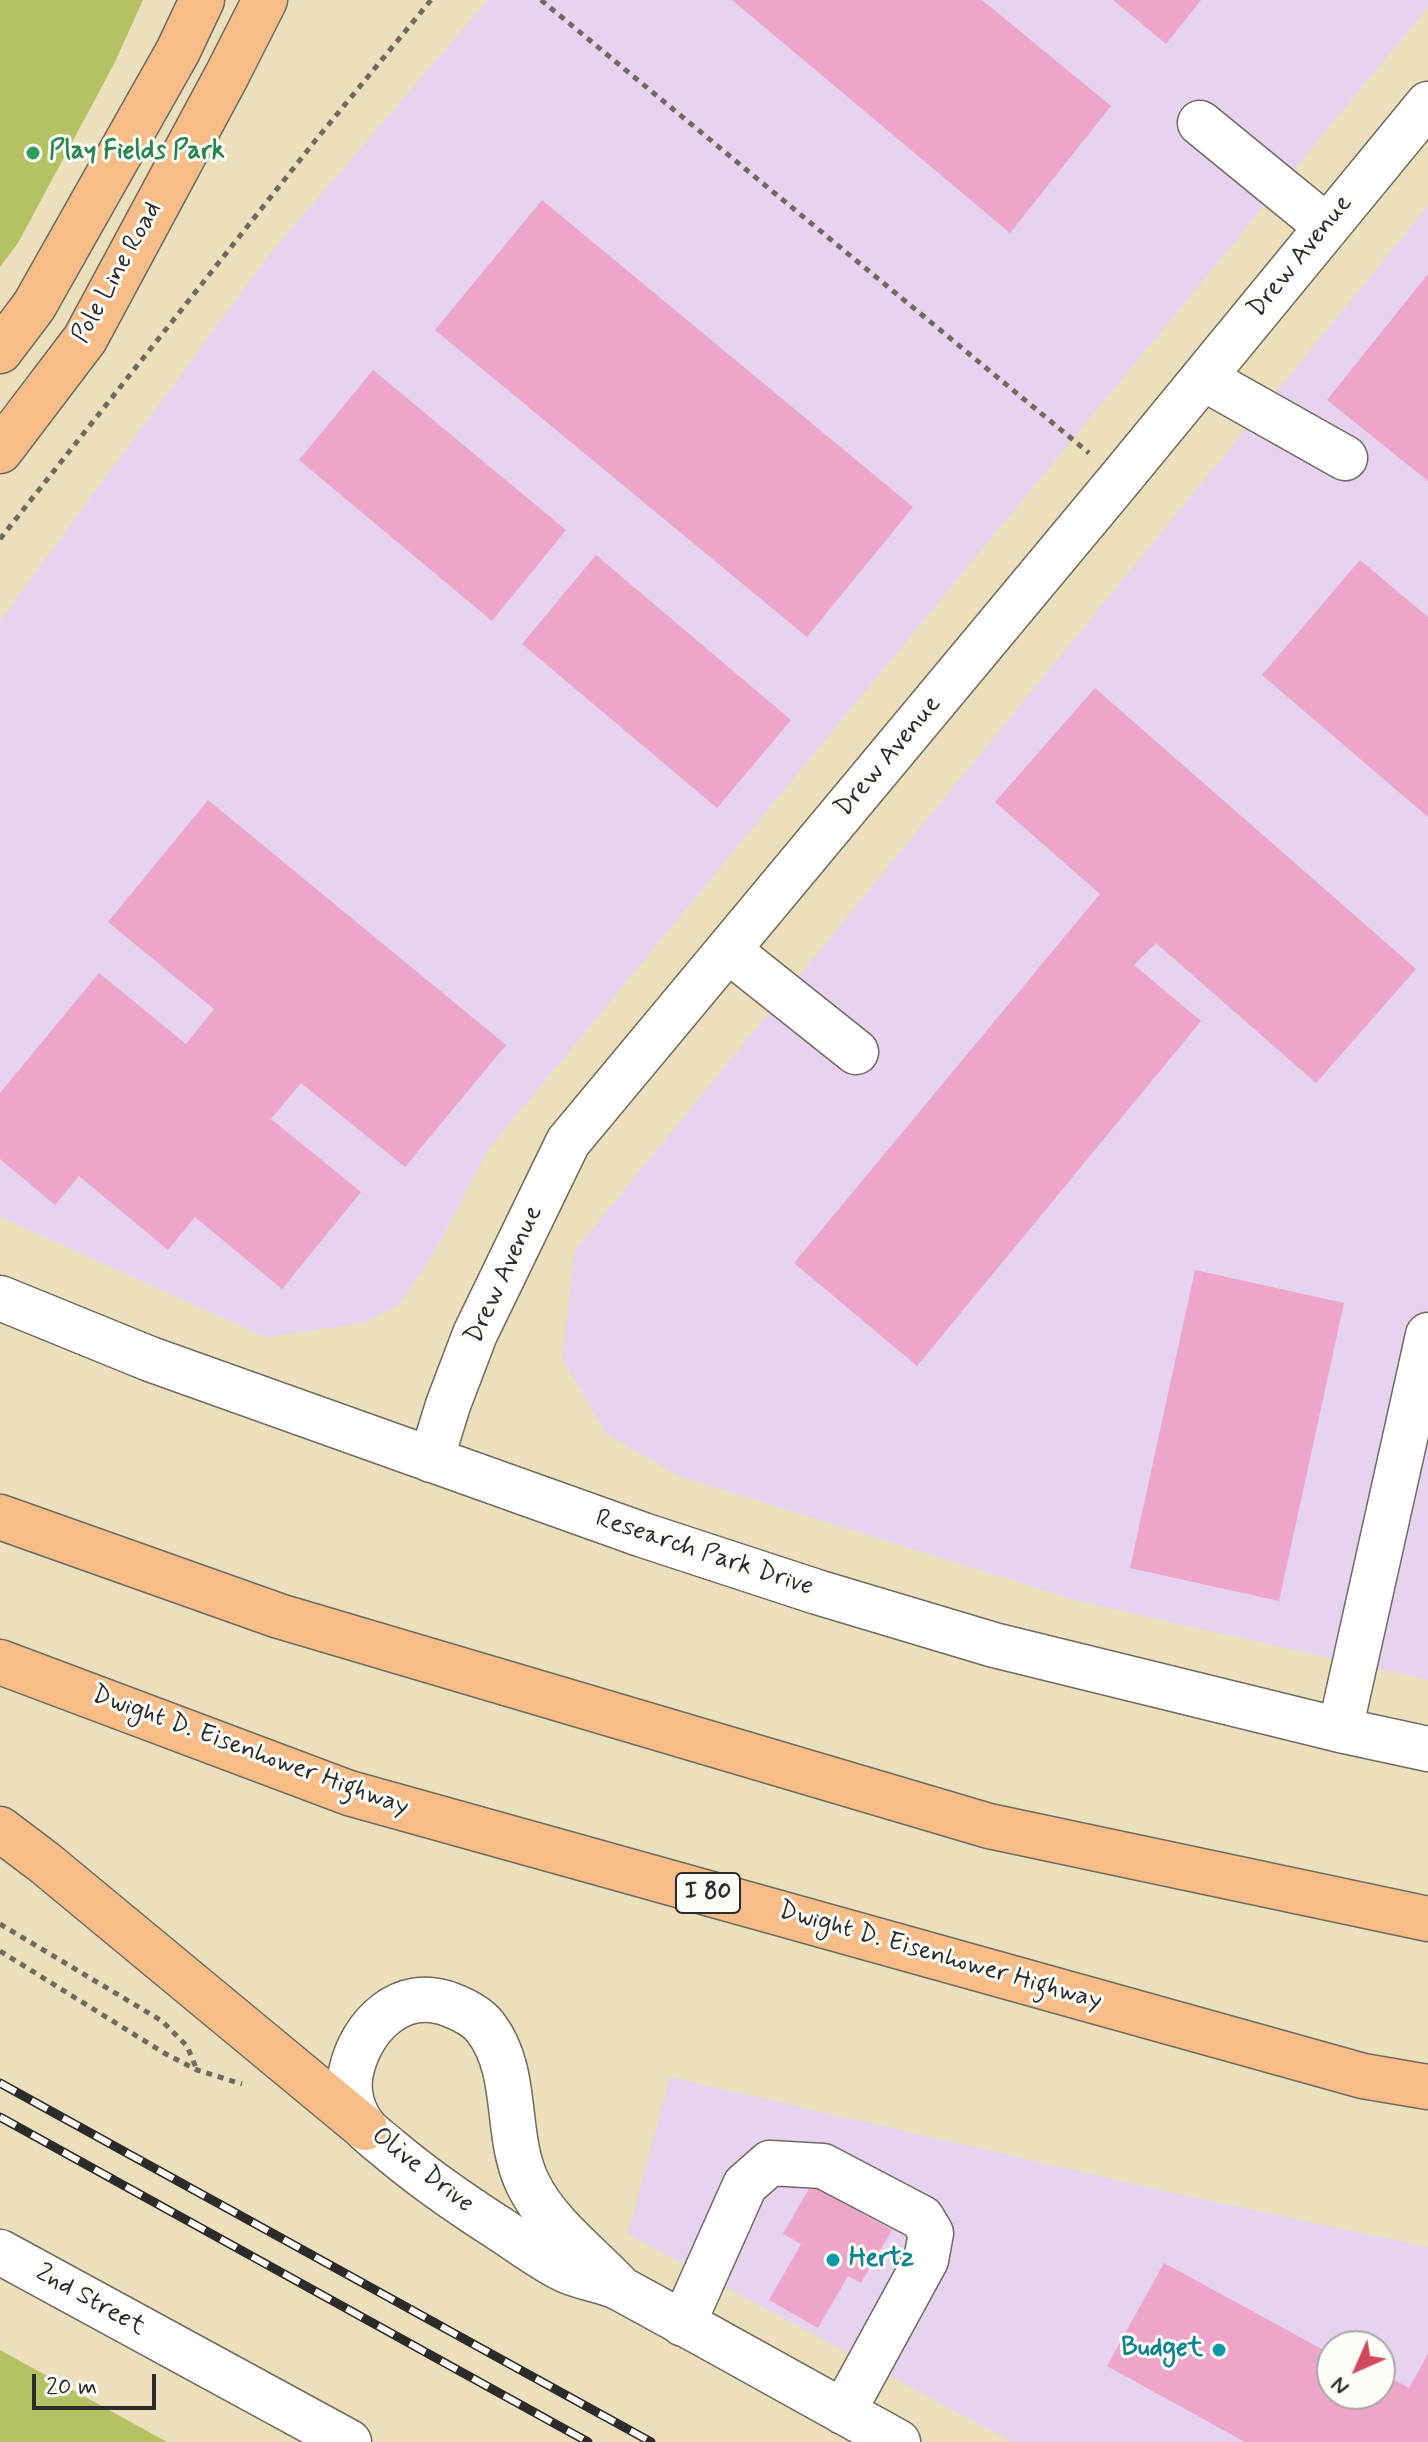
<!DOCTYPE html>
<style>
body{margin:0}
#map{position:relative;width:1428px;height:2442px;overflow:hidden;background:#ebdfbc;font-family:Mynerve,sans-serif}
canvas{display:block}
.north{position:absolute;left:1316px;top:2330px;width:80px;height:80px;box-sizing:border-box;background:#fdfcf7;border:2px solid #a9a8a5;border-radius:50%;rotate:225deg;font-size:22px;font-weight:700;line-height:32px;text-align:center;color:#2b2b2b}
.north::after{content:'';display:block;margin:auto;width:28px;height:36px;background:#d1495b;clip-path:polygon(50% 0,100% 100%,50% 72%,0 100%)}
.scale{position:absolute;left:32px;top:2374px;width:124px;height:36px;box-sizing:border-box;border:4px solid #2b2b2b;border-top:0;padding-left:10px;font-size:24px;line-height:28px;white-space:nowrap;color:#2b2b2b;-webkit-text-stroke:6px #fdfcf7;paint-order:stroke}
</style>
<div id="map">
<canvas width="1428" height="2442"></canvas>
<div class="north">N</div>
<div class="scale">20 m</div>
</div>
<script>
const ctx = document.querySelector('canvas').getContext('2d');
ctx.lineJoin = 'round';
function paint(path, color) {
  ctx.fillStyle = color;
  ctx.fill(path, 'evenodd');
}
function stroke(path, color, width, dash) {
  ctx.strokeStyle = color;
  ctx.lineWidth = width;
  ctx.lineCap = dash ? 'butt' : 'round';
  ctx.setLineDash(dash || []);
  ctx.stroke(path);
}
function write(font, color, halo, rows, align = 'center') {
  ctx.font = font + ' Mynerve,sans-serif';
  ctx.lineWidth = 6;
  ctx.setLineDash([]);
  ctx.textBaseline = 'middle';
  ctx.strokeStyle = halo;
  ctx.fillStyle = color;
  for (const [text, x, y, turn = 0] of rows) {
    ctx.save();
    ctx.translate(x, y);
    ctx.rotate((+turn || 0) * Math.PI / 180);
    ctx.textAlign = isNaN(turn) ? turn : align;
    if (halo) ctx.strokeText(text, 0, 0);
    ctx.fillText(text, 0, 0);
    ctx.restore();
  }
}
const built = new Path2D(`
 M 488,0 L 1428,0 L 1428,7 L 488,1150 L 434,1253 L 400,1304 L 364,1323 L 265,1337 L 0,1217 L 0,621 L 268,256 Z
 M 1428,206 L 1428,1680 L 1082,1602 L 679,1476 L 606,1434 L 562,1358 L 575,1250 Z
 M 670,2077 L 1182,2195 L 1428,2247 L 1428,2442 L 1012,2442 L 628,2234 ZM 1332,2346 L 1380,2346 L 1380,2394 L 1332,2394 Z`);
const green = new Path2D(`
 M 0,0 L 143,0 L 114,64 L 18,243 L 0,267 Z
 M 0,2350 L 167,2442 L 0,2442 Z`);
const building = new Path2D(`
 M 732,0 L 982,0 L 1111,106 L 1010,233 Z
 M 1113,0 L 1201,0 L 1166,44 Z
 M 542,200 L 913,507 L 807,637 L 435,330 Z
 M 1428,274 L 1428,481 L 1327,400 Z
 M 373,370 L 566,530 L 492,621 L 299,460 Z
 M 596,555 L 791,720 L 717,808 L 522,644 Z
 M 1360,560 L 1428,617 L 1428,817 L 1262,675 Z
 M 1095,688 L 1416,969 L 1316,1083 L 1156,943 L 1134,965 L 1201,1021 L 917,1366 L 794,1263 L 1100,894 L 995,802 Z
 M 208,800 L 506,1045 L 405,1167 L 301,1083 L 271,1119 L 361,1192 L 282,1289 L 195,1217 L 168,1250 L 79,1176 L 55,1205 L 0,1159 L 0,1093 L 99,973 L 186,1044 L 214,1009 L 108,922 Z
 M 1195,1270 L 1344,1303 L 1279,1601 L 1130,1568 Z
 M 811,2185 L 892,2230 L 861,2283 L 848,2276 L 818,2328 L 769,2300 L 801,2244 L 783,2234 Z
 M 1164,2263 L 1329,2353 L 1332,2347 L 1332,2394 L 1380,2394 L 1380,2372 L 1409,2388 L 1428,2354 L 1428,2442 L 1245,2442 L 1107,2366 Z`);
const path = new Path2D(`
 M 541,0 L 1089,453
 M 0,539 L 315,141 L 431,0
 M 0,1924 L 162,2021 L 187,2046 L 197,2070
 M 0,1951 L 164,2053 L 197,2070 L 242,2084`);
const minor = new Path2D(`
 M 1200,123 L 1326,226
 M 1203,378 L 1345,458
 M 728,950 L 856,1052
 M 0,1298 L 150,1359 L 643,1535 L 817,1592 L 994,1645 L 1340,1730 L 1428,1749
 M 431,1460 L 448,1405 L 475,1334 L 568,1142 L 1120,479 L 1428,104
 M 1340,1730 L 1428,1335
 M 0,2252 L 349,2442
 M 619,2287 C 588,2254 548,2225 528,2184 C 504,2135 520,2073 486,2028 C 478,2017 464,2010 451,2005 C 401,1985 361,2026 351,2072 C 347,2091 352,2112 365,2128 C 371,2135 380,2141 388,2148 C 423,2178 461,2204 500,2229 C 520,2242 540,2257 561,2268 C 580,2279 604,2279 623,2290 C 715,2340 806,2391 898,2442
 M 683,2324 L 745,2185 L 770,2163 L 823,2166 L 922,2218 L 931,2233 L 926,2260 L 843,2412`);
const major = new Path2D(`
 M 0,351 L 34,306 L 178,51 L 202,0
 M 0,451 L 85,339 L 227,75 L 265,0`);
const highway = new Path2D(`
 M 0,1517 L 279,1616 L 989,1826 L 1428,1919
 M 0,1662 L 349,1793 L 1363,2076 L 1428,2087
 M 0,1829 L 45,1863 L 365,2128`);
const rail = new Path2D(`
 M 0,2083 L 651,2442
 M 0,2117 L 588,2442`);
const markers = [
 [33,153,8,"#2e9e5b"],
 [833,2260,8,"#0f9aa8"],
 [1219,2350,8,"#0f9aa8"]
];
const shields = [
 [708,1893,64]
];
const shieldNames = [
 ["I 80",708,1893]
];
const leisureNames = [
 ["Play Fields Park",49,153]
];
const streetNames = [
 ["Drew Avenue",1301,257,-51],
 ["Pole Line Road",118,273,-61],
 ["Drew Avenue",889,757,-50],
 ["Drew Avenue",505,1275,-65],
 ["Research Park Drive",704,1554,18],
 ["Dwight D. Eisenhower Highway",250,1752,20],
 ["Dwight D. Eisenhower Highway",940,1957,16],
 ["Olive Drive",422,2171,38],
 ["2nd Street",90,2301,29]
];
const cultureNames = [
 ["Hertz",849,2260],
 ["Budget",1203,2350,"right"]
];
paint(built, '#e7d2ef');
paint(green, '#b5c264');
paint(building, '#eda6c9');
stroke(minor, '#6e6a5e', 47);
stroke(major, '#6e6a5e', 47);
stroke(highway, '#6e6a5e', 47);
stroke(path, '#6e6a5e', 5, [6, 6]);
stroke(minor, '#fff', 44);
stroke(major, '#f7bd88', 44);
stroke(highway, '#f7bd88', 44);
stroke(rail, '#2b2b2b', 9);
stroke(rail, '#fdfcf7', 6, [18]);
for (const [x, y, r, color] of markers) {
  const dot = new Path2D();
  dot.arc(x, y, r, 0, 2 * Math.PI);
  ctx.fillStyle = color;
  ctx.fill(dot);
  stroke(dot, '#fdfcf7', 3);
}
for (const [x, y, w] of shields) {
  const box = new Path2D();
  box.roundRect(x - w / 2, y - 20, w, 40, 6);
  ctx.fillStyle = '#fdfcf7';
  ctx.fill(box);
  stroke(box, '#2b2b2b', 2);
}
write('bold 24px', '#2b2b2b', null, shieldNames);
write('bold 26px', '#27864d', '#fdfcf7', leisureNames, 'left');
write('26px', '#2b2b2b', '#fdfcf7', streetNames);
write('bold 26px', '#0d838f', '#fdfcf7', cultureNames, 'left');
</script>
